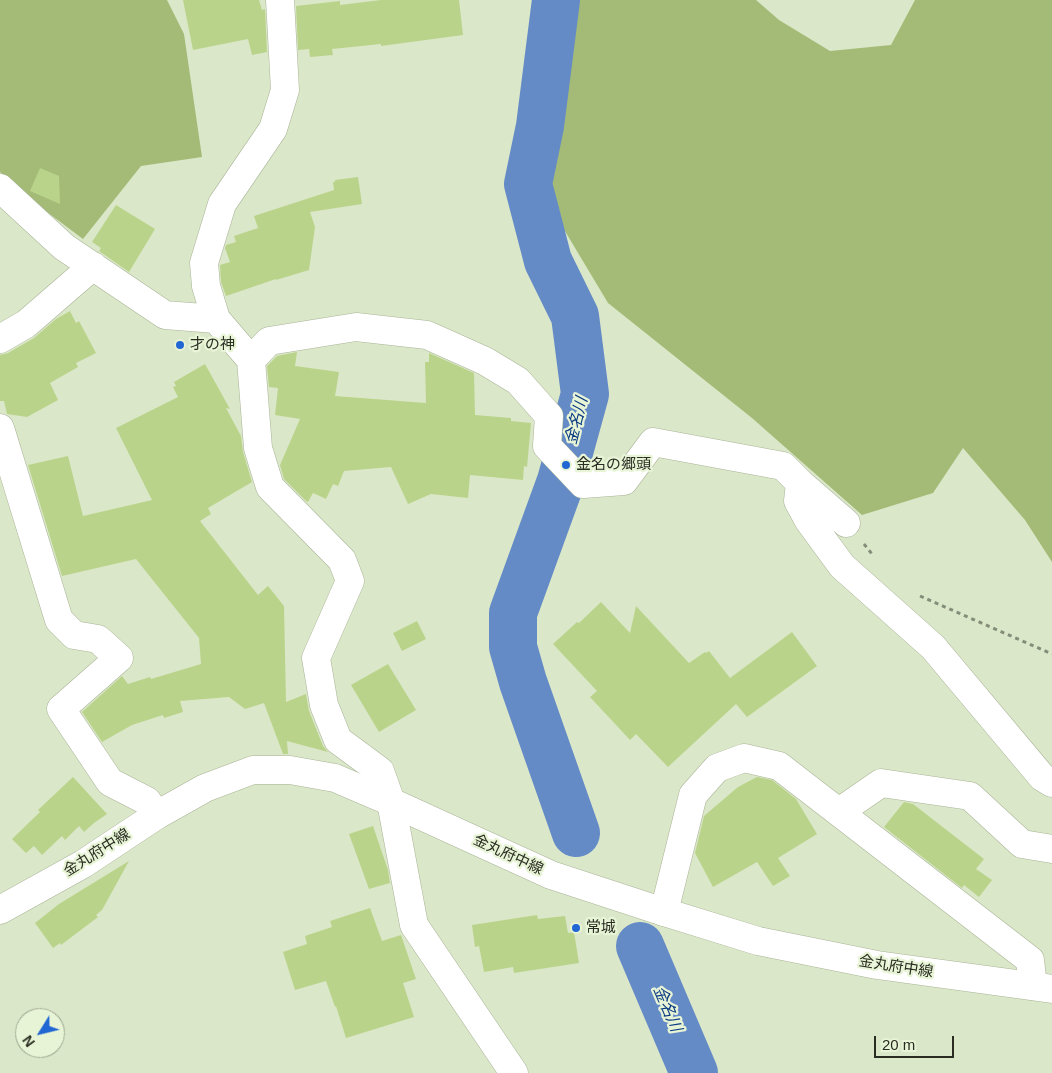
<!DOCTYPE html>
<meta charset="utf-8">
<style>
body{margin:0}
#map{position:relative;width:1052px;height:1073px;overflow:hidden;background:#dbe7c9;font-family:Arial,sans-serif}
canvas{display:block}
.north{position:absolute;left:15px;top:1008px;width:50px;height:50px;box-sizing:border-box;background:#e8f4d6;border:1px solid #9ca48e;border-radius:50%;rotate:234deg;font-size:14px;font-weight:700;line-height:20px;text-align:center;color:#292d22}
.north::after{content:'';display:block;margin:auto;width:18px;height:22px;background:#2167d3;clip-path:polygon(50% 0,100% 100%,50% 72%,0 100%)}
.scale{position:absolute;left:874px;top:1036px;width:80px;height:22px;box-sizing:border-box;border:2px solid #292d22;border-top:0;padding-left:6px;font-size:15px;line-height:18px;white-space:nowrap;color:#292d22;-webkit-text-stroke:4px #e8f4d6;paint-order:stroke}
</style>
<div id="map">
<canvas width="1052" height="1073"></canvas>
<div class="north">N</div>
<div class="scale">20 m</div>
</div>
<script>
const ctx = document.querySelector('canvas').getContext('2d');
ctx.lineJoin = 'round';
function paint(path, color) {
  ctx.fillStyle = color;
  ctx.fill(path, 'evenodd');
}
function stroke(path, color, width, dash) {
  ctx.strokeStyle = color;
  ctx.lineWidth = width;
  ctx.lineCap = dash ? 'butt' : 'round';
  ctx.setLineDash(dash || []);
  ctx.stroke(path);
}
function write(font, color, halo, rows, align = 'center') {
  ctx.font = font + ' Arial,"Noto Sans JP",sans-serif';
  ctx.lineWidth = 4.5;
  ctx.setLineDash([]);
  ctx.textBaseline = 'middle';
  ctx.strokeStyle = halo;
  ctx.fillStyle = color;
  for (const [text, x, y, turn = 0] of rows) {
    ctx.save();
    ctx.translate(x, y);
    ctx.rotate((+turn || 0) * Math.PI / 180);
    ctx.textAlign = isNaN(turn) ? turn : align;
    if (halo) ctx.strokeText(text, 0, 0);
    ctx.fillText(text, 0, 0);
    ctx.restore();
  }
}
const green = new Path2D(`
 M 0,0 L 167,0 L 184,34 L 202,157 L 141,166 L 83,239 L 39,206 L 0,172 Z
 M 563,0 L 756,0 L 779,20 L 830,51 L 891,45 L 915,0 L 1052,0 L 1052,562 L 1025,520 L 963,448 L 933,493 L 862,515 L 752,418 L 608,303 L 535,181 L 556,57 Z`);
const river = new Path2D(`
 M 556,0 L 540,126 L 528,184 L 548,261 L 575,316 L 585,394 L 561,481 L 513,613 L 513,647 L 523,682 L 576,833
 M 640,946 L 694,1073`);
const building = new Path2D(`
 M 183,0 L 259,0 L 262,10 L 265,9 L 267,52 L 252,55 L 248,39 L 193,50 Z
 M 381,0 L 459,0 L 463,35 L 381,46 L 381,44 L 332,49 L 333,55 L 310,57 L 309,49 L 298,50 L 296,6 L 340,1 L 340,5 Z
 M 40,168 L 59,176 L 60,204 L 30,191 Z
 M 358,177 L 362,204 L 310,212 L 315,227 L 309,270 L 276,280 L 276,279 L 226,296 L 221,282 L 220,265 L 230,262 L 225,248 L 226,245 L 236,242 L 234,236 L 258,228 L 254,216 L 334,190 L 333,182 L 335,182 L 335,180 Z
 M 116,205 L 155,229 L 129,272 L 99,251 L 101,248 L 92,242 Z
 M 70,311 L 76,323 L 79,321 L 96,353 L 76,363 L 78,367 L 50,383 L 58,400 L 27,417 L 7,414 L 4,401 L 0,401 L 0,355 L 8,353 L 34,338 L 56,319 Z
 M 297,352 L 295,366 L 339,372 L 335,396 L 426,403 L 425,362 L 429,362 L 429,353 L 474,373 L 475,415 L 511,418 L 511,421 L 531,423 L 527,467 L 524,466 L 523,480 L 470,475 L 468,498 L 431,494 L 408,504 L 391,467 L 344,471 L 338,486 L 333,484 L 326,499 L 313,493 L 308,502 L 306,501 L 284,479 L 280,465 L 300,419 L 275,415 L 278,388 L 269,387 L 267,366 L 277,356 Z
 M 205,364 L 230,409 L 226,408 L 241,436 L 243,452 L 252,482 L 208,508 L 211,514 L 200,521 L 258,595 L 268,586 L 284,606 L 286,702 L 306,694 L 309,711 L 323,746 L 328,752 L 287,741 L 288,754 L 283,754 L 264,703 L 245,709 L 229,697 L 180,701 L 183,712 L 164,718 L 163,715 L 132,725 L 102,742 L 82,712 L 122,676 L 128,684 L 150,677 L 151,679 L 201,664 L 199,638 L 136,559 L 62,576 L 28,465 L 68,456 L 83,516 L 152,500 L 116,428 L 178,397 L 173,387 L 176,386 L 174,382 Z
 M 601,602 L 630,633 L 636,606 L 689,663 L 705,652 L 706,653 L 709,651 L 730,678 L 792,632 L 817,666 L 747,717 L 736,704 L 668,767 L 636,734 L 630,740 L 590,697 L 597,691 L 553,644 L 577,622 L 579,623 Z
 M 417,621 L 426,639 L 402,651 L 393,633 Z
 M 388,664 L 416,710 L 379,732 L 351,685 Z
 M 73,777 L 107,814 L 94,823 L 84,832 L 79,826 L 65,840 L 62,836 L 42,855 L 34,846 L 26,853 L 12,839 L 40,812 L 38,810 Z
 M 757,777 L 772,780 L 796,799 L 817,834 L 778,858 L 790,876 L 773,886 L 757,862 L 713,887 L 695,853 L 704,816 L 738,787 Z
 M 904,802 L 913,804 L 984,859 L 976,869 L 992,880 L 979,897 L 964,885 L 962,888 L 884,827 Z
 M 373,826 L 388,870 L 390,883 L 369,889 L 349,834 Z
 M 129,861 L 102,910 L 96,915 L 98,917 L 61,945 L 60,943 L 53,948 L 35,923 L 59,904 Z
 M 370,908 L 382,941 L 401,935 L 416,979 L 403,983 L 414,1017 L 346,1038 L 336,1006 L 335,1007 L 326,981 L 295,990 L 283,952 L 307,944 L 305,936 L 332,927 L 330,921 Z
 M 537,915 L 538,919 L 565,916 L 568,933 L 574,932 L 579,963 L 514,973 L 513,967 L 484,972 L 479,946 L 475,947 L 472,925 Z`);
const path = new Path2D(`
 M 864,544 L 872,554
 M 920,596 L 1052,654`);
const minor = new Path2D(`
 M 280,0 L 285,90 L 273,129 L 222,204 L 204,263 L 206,286 L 216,319 L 251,360 L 258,448 L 270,487 L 342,560 L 350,581 L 316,658 L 324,705 L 338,740 L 380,771 L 391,802 L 414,925 L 514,1073
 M 0,188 L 64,247 L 165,315 L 216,319
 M 0,339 L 26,324 L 93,266
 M 251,360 L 269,341 L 356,327 L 427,335 L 485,361 L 518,381 L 549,416 L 547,446 L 583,484 L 624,481 L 653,442 L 783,466 L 800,483 L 846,523
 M 0,428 L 59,620 L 74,635 L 98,639 L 119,658 L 61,709 L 110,782 L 147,801 L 157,815
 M 800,483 L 798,501 L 809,521 L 842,566 L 933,647 L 1042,777 L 1052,783
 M 839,812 L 881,783 L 970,796 L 1022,844 L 1052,849
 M 664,912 L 693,795 L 717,768 L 744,758 L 779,766 L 1030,960 L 1033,986`);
const secondary = new Path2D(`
 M 0,910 L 83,864 L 157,815 L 205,788 L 253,770 L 290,770 L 335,778 L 391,802 L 551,875 L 664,912 L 758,941 L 877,965 L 1052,989`);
const markers = [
 [180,345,5,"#2167d3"],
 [566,465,5,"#2167d3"],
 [576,928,5,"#2167d3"]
];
const poiNames = [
 ["才の神",190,345],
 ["金名の郷頭",576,465],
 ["常城",586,928]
];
const streetNames = [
 ["金丸府中線",97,853,-32],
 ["金丸府中線",508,855,25],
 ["金丸府中線",896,967,9]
];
const waterNames = [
 ["金名川",577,421,-76],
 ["金名川",667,1009,67]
];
paint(green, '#a3bb76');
stroke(river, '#658bc7', 48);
paint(building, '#b9d48a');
stroke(minor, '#a9b497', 29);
stroke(secondary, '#a9b497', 29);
stroke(path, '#858d78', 3, [4, 4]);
stroke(minor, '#fff', 28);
stroke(secondary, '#fff', 28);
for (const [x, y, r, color] of markers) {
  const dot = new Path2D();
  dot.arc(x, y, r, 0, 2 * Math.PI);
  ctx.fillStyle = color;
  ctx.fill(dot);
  stroke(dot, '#e8f4d6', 2);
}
write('15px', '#292d22', '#e8f4d6', poiNames, 'left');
write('15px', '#292d22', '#e8f4d6', streetNames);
write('italic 16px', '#093981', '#e8f4d6', waterNames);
</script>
